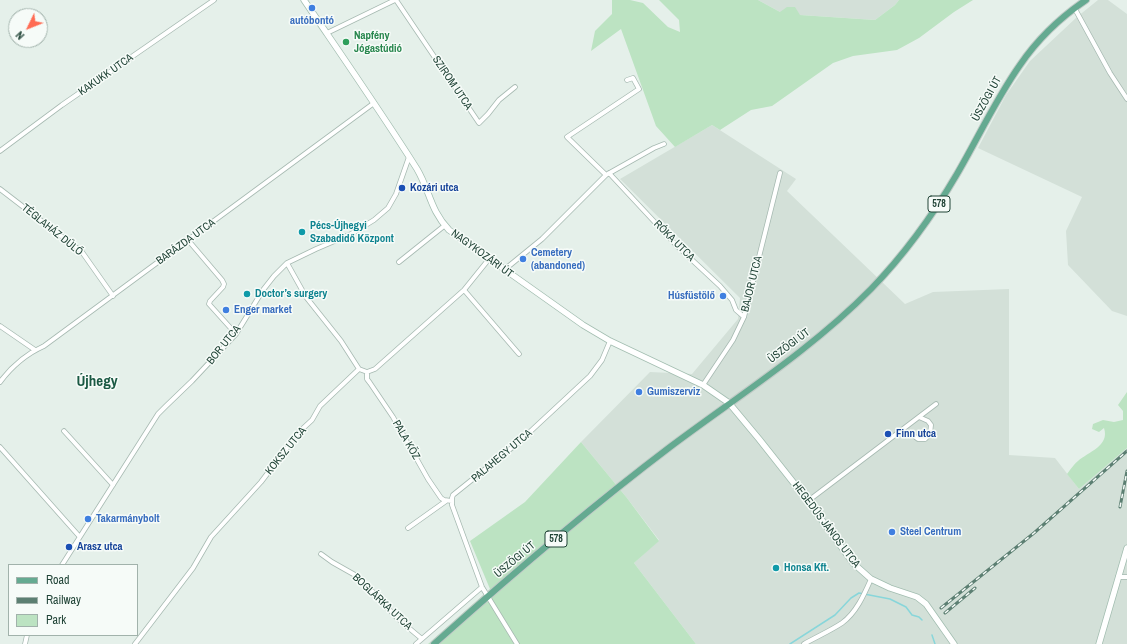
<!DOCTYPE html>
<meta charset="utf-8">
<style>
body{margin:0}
#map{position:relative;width:1127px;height:644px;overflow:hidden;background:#e5f0ea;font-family:"Archivo Narrow",sans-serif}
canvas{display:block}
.legend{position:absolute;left:8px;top:564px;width:130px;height:72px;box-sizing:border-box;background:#f6fbf8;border:1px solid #a1b2ab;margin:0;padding:5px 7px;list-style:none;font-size:12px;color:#214437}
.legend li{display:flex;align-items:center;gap:8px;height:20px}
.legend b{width:20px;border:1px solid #a1b2ab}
.north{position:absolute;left:8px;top:8px;width:40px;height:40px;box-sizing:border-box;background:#f6fbf8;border:1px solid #a1b2ab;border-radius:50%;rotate:227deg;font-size:11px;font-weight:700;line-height:16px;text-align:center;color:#214437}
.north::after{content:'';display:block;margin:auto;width:14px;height:18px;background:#ff6b53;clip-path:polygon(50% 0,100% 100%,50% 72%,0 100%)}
</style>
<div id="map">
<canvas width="1127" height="644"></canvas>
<ul class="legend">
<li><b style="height:5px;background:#65aa91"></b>Road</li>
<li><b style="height:5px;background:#5c7f72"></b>Railway</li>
<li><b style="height:11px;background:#bce3c2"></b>Park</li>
</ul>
<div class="north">N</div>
</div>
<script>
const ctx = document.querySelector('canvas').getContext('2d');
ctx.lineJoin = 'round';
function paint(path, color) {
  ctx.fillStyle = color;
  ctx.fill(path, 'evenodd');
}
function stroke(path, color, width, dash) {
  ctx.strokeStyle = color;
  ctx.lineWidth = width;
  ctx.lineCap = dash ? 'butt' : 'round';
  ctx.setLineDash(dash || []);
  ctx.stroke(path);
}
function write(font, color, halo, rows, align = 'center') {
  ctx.font = font + ' "Archivo Narrow",sans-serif';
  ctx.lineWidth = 3;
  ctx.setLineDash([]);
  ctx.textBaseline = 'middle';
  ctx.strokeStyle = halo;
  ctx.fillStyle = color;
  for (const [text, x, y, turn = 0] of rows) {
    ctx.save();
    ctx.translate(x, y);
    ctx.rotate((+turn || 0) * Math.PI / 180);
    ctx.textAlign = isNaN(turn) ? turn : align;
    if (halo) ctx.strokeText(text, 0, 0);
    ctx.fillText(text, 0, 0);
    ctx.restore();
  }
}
const built = new Path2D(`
 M 758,0 L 899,0 L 895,5 L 875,20 L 800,15 L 780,12 Z
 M 1098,0 L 1108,0 L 1127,14 L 1127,316 L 1112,311 L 1068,265 L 1066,231 L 1082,197 L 978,148 L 1006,95 L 1030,61 L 1077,17 Z
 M 712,125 L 796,179 L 787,191 L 905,304 L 933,292 L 1009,289 L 1009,455 L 1055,458 L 1079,489 L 1127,448 L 1127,644 L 696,644 L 634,563 L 659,540 L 627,498 L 581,442 L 650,372 L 692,374 L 738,319 L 740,298 L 620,179 Z`);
const green = new Path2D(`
 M 612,0 L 630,0 L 643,3 L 668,27 L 680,32 L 679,20 L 659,0 L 758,0 L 780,12 L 787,7 L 795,7 L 800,15 L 875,20 L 895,5 L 899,0 L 973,0 L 954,12 L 919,38 L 897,50 L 853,56 L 833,63 L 772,106 L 751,110 L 720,130 L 712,125 L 675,147 L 656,126 L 621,29 L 591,51 L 595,31 L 612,14 Z
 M 1127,392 L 1127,448 L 1079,489 L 1067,474 C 1070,470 1074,464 1078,461 C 1088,452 1110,446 1104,428 L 1099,432 L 1092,429 L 1093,424 L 1103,420 L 1114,422 L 1123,420 L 1123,411 L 1118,405 Z
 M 581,442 L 627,498 L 659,541 L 634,563 L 696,644 L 428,644 L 490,589 L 470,541 L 525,502 Z`);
const stream = new Path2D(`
 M 932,635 L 935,644
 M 790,644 L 835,615 L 851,598 L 859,593 L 890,599 L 906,607 L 912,615 L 919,617 L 922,620`);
const street = new Path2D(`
 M 396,0 L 479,123 L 488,114 L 499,100 L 515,87
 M 1075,9 L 1110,73 L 1127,99
 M 327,33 L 395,0
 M 627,80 L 633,78 L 639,89 L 567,137 L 606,175 L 654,148 L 664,144
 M 0,151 L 62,105 L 214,0
 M 609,173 L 676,245 L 720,286 L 732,300 L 736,310 L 744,317
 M 0,189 L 82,252 L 113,296
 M 188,240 L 222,280 L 224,284 L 223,287 L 210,301 L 209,304 L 236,334
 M 399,262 L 444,226
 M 287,263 L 306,297 L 341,341 L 359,369
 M 504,270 L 542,239 L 606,175
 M 464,290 L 519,354
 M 0,326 L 35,350
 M 367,372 L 367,379 L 370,383 L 393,417 L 428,479 L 441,498 L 444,500 L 452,501
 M 0,382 C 12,366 26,354 44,346 L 374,103
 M 703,385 L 733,340 L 744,317 L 780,173
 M 64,431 L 113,485
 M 899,432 L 910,433 L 918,439 L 925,439 L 930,434 L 931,425 L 928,421 L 919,417
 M 0,447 L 79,536
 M 808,501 L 936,404
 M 408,528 L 446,501
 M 321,554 L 332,562 L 355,575 L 376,595 L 397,618 L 422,639
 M 62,565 L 158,414 L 166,406 L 192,381 L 236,334 L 263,290 L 274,276 L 287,263 L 316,249 L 351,234 L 374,220 L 388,208 L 396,194 L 409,157
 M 1118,577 L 1127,577
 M 25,644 L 27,635
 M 135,644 L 193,568 L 211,537 L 261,482 L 299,432 L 312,420 L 320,406 L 359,369 L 367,372 L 375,369 L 464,290 L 489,259
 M 416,644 L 482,587
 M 517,644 L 482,587 L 452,505 L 452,498 L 453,495 L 519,442 L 590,376 L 602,360 L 610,341
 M 804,644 C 816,637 830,631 842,623 C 856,613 864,595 871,579`);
const secondary = new Path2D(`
 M 304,0 C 342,56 381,112 417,169 C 430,191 430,210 449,230 L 583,325 L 610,341 L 703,385 L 729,403 L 759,439 L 808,501 L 853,563 L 871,579 L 890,588 L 917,597 L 926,604 L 954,644
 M 1099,644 L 1127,548`);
const primary = new Path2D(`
 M 434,644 C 510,576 588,509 670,447 C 738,396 811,350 871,289 C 905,254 933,215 957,174 C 978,138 996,99 1020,65 C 1037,40 1061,17 1086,0`);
const rail = new Path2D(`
 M 1120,507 L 1127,471
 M 941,608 L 1034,533 L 1127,451
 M 945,613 L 975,588`);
const markers = [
 [312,8,4,"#3f7fe0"],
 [346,42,4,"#2e9e5b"],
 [402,188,4,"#1a4fb4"],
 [302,232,4,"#0f9aa8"],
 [523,259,4,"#3f7fe0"],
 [247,294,4,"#0f9aa8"],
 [723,296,4,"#3f7fe0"],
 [226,310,4,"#3f7fe0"],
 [639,392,4,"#3f7fe0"],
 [888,434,4,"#1a4fb4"],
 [88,519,4,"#3f7fe0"],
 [892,532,4,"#3f7fe0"],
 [69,547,4,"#1a4fb4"],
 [776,568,4,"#0f9aa8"]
];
const shields = [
 [939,204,22],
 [556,539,22]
];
const shieldNames = [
 ["578",939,204],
 ["578",556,539]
];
const shopNames = [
 ["autóbontó",312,21,"center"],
 ["Cemetery",531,253],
 ["(abandoned)",531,266],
 ["Húsfüstölő",715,296,"right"],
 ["Enger market",234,310],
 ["Gumiszerviz",647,392],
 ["Takarmánybolt",96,519],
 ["Steel Centrum",900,532]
];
const leisureNames = [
 ["Napfény",354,36],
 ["Jógastúdió",354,49]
];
const streetNames = [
 ["KAKUKK UTCA",106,75,-35],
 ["SZIROM UTCA",452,83,56],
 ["ÜSZÖGI ÚT",987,99,-61],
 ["TÉGLAHÁZ DŰLŐ",52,230,39],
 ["RÓKA UTCA",674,241,45],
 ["BARÁZDA UTCA",186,242,-36],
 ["NAGYKOZÁRI ÚT",482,254,36],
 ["BAJOR UTCA",752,284,-76],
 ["BOR UTCA",224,345,-51],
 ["ÜSZÖGI ÚT",789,346,-37],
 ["PALA KÖZ",406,440,60],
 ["KOKSZ UTCA",286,451,-51],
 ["PALAHEGY UTCA",502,456,-40],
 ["HEGEDŰS JÁNOS UTCA",826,525,53],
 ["ÜSZÖGI ÚT",515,560,-40],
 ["BOGLÁRKA UTCA",382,602,43]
];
const transitNames = [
 ["Kozári utca",410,188],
 ["Finn utca",896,434],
 ["Arasz utca",77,547]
];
const cultureNames = [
 ["Pécs-Újhegyi",310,226],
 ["Szabadidő Központ",310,239],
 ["Doctor’s surgery",255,294],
 ["Honsa Kft.",784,568]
];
const districtNames = [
 ["Újhegy",97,382]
];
paint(built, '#d3e0d8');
paint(green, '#bce3c2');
stroke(stream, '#88d6da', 1.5);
stroke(street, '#a6b9b1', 5.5);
stroke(secondary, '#a2bdb0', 7);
stroke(primary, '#c1cbc7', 8);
stroke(street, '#fff', 4);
stroke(secondary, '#fff', 5.5);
stroke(primary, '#65aa91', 6);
stroke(rail, '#5c7f72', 3);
stroke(rail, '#f6fbf8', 1.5, [4.5]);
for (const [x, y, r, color] of markers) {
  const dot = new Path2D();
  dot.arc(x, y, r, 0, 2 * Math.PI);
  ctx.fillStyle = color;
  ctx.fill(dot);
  stroke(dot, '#f6fbf8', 1.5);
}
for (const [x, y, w] of shields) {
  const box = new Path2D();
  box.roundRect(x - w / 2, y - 8, w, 16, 3);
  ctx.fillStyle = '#f6fbf8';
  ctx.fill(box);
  stroke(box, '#214437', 1);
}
write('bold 10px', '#214437', null, shieldNames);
write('bold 11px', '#366cbe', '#f6fbf8', shopNames, 'left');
write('bold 11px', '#27864d', '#f6fbf8', leisureNames, 'left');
write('11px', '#214437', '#f6fbf8', streetNames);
write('bold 11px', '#164399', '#f6fbf8', transitNames, 'left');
write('bold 11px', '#0d838f', '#f6fbf8', cultureNames, 'left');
write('bold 15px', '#1a5943', '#f6fbf8', districtNames);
</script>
